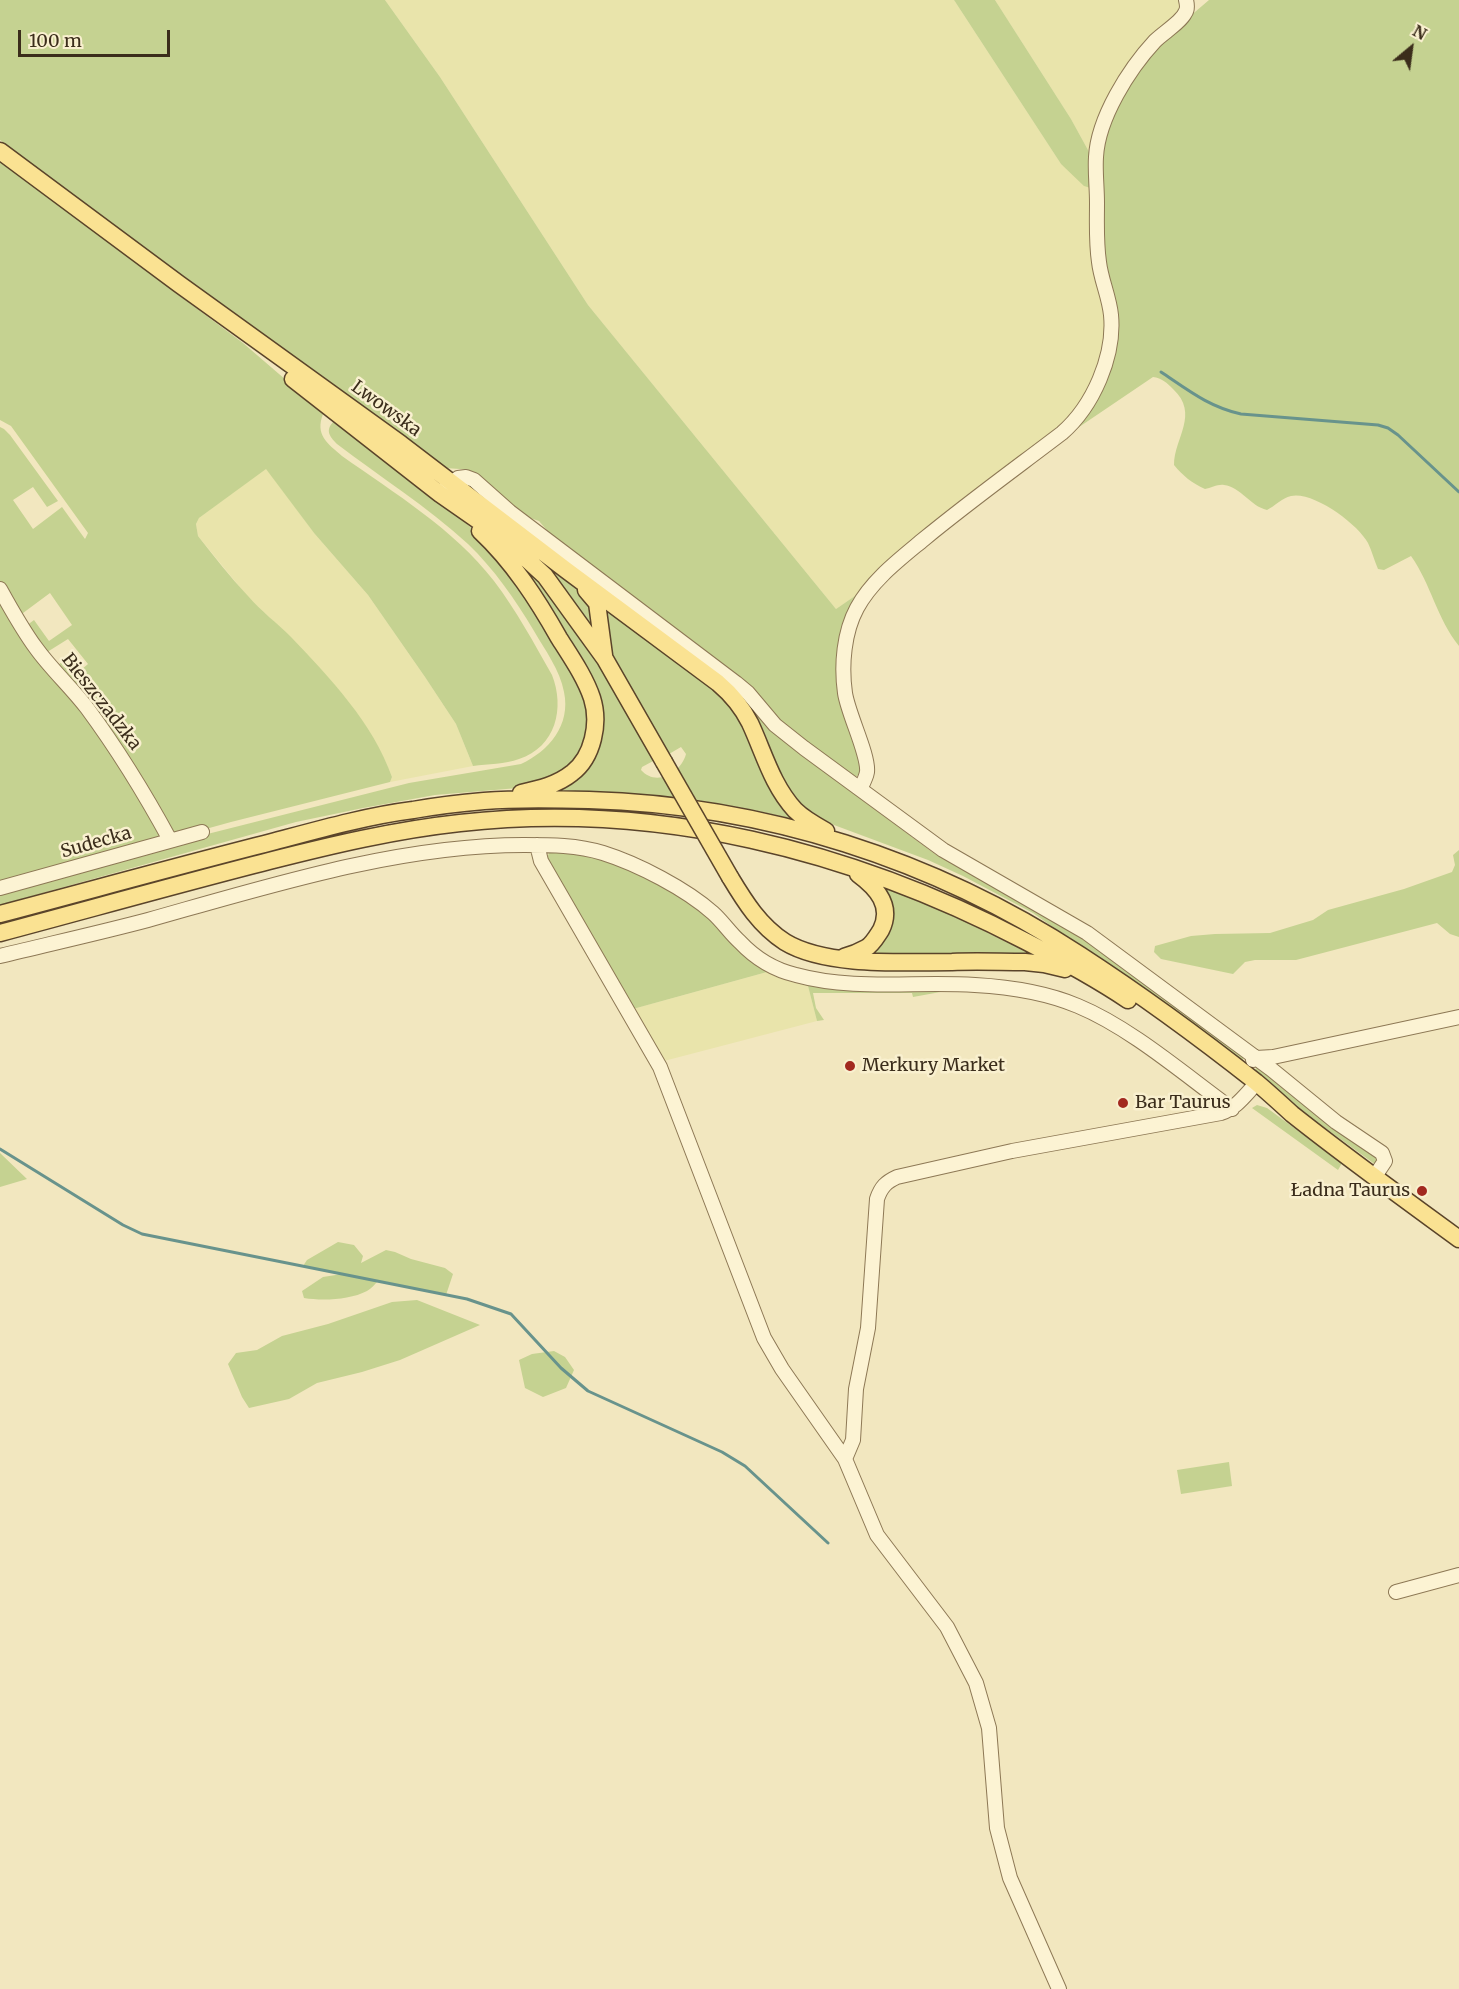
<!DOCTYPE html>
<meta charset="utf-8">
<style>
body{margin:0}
#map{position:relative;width:1459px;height:1989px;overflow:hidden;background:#f2e7bf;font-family:Merriweather,serif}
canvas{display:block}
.north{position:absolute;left:1381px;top:18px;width:60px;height:60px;-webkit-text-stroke:4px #f9f0cf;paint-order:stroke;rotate:29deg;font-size:16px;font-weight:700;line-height:24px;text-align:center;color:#3b2d1b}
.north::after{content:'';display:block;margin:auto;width:21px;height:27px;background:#3b2d1b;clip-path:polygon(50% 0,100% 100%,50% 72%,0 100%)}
.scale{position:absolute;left:18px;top:30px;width:152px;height:27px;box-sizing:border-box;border:3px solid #3b2d1b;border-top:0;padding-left:8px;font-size:18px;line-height:21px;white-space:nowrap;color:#3b2d1b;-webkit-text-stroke:4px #f9f0cf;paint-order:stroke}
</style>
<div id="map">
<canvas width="1459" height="1989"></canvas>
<div class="north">N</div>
<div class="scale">100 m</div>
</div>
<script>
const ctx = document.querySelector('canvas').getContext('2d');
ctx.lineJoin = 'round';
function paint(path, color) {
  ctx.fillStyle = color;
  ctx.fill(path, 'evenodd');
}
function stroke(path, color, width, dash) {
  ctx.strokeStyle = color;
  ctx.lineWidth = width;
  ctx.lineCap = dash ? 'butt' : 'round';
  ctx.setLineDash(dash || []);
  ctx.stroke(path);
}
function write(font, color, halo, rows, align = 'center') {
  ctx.font = font + ' Merriweather,serif';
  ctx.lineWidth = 5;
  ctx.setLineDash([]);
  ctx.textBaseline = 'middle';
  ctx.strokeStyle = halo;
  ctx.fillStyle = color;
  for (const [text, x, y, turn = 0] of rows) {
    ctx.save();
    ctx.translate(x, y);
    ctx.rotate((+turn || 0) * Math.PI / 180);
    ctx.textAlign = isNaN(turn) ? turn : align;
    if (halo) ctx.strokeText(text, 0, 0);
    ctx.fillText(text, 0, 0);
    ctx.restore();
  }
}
const farmland = new Path2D(`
 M 385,0 L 954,0 L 1061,164 L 1094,189 L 1108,315 L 1101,365 L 1077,413 L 868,587 L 836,609 L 588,305 L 440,77 Z
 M 995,0 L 1182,0 L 1183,5 L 1093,163 L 1088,150 L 1071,119 Z
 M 266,468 L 314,533 L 368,595 L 425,677 L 456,724 L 473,766 L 390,782 L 392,777 L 387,765 L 368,729 L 336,687 L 290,637 L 248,597 L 198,536 L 196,524 L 199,518 Z
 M 767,972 L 779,978 L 808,986 L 817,1021 L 664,1061 L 633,1009 Z`);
const green = new Path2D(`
 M 0,0 L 385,0 L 440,77 L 588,305 L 836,609 L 868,587 L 842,649 L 862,771 L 854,779 L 800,739 L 756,697 L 556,541 L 539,521 L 521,515 L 472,472 C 461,467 451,470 441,467 L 0,140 Z
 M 954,0 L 995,0 L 1071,119 L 1088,150 L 1093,163 L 1094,189 L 1084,186 L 1061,164 Z
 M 1209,0 L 1459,0 L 1459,646 C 1437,619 1431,584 1411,556 L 1384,570 L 1378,569 C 1374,560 1372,551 1368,543 C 1358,524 1313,491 1291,496 C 1282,498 1275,506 1267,510 C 1250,506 1241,487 1224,485 C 1218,484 1211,488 1205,489 C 1192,483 1183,476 1174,465 C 1174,438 1200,414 1173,389 C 1167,383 1162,378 1153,377 L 1051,446 L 1107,366 L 1099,176 L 1109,116 L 1154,47 Z
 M 0,162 L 243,343 L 322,411 L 323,414 C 315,435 327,443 342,456 C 394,493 454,529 494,581 C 516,610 534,643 552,675 C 565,708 556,747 519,759 C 505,764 488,764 473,766 L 456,724 L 425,677 L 368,595 L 314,533 L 266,469 L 199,518 L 196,524 L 198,536 C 214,556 230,577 248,596 C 261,611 277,623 291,637 C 330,678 373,723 392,777 L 390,782 L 231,822 L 0,886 L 0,596 L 26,641 L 51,671 L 63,661 L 75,675 L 88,664 L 68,639 L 44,654 L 26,626 L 34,620 L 49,641 L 72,625 L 50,593 L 19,616 L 0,583 L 0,427 L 4,429 L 10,435 L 58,501 L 47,507 L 33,487 L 13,500 L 33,529 L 62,507 L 85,539 L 88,533 L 11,426 L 0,420 Z
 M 334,421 L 448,508 L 475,531 L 494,551 L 581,682 L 591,723 L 578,758 L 564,772 L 518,788 L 435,795 L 363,808 L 296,822 L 0,905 L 0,891 L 160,846 L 409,783 L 521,764 C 549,751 571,725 564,692 C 560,670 545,650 534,631 C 515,599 494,569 468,544 C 428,507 380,477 337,444 C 329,436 325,430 334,421 Z
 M 469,484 L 735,685 L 799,753 L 916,840 L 935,854 L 948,860 L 1078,932 L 1244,1055 L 1243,1059 L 1241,1061 L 1033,913 L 963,876 L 928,860 L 834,825 L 804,809 L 784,785 L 746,705 L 467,488 Z
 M 493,536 L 565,608 L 655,760 L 642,767 L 641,770 C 656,787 681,773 686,754 L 681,747 L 669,754 L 614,658 L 608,646 L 601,602 L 728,699 L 800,821 C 718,799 639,792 555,790 L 562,786 L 601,712 Z
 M 535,555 C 550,567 581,585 589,604 C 592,610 592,620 592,628 L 570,595 Z
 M 554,850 L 606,857 L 691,900 L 775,973 L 946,991 L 913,997 L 912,993 L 813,993 L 816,1008 L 824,1020 L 817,1021 L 808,986 L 767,972 L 633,1009 L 547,858 L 549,853 Z
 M 1459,850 L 1459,937 L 1450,934 L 1437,923 L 1296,960 L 1255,960 L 1245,962 L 1233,974 L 1161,959 L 1154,952 L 1155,946 L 1191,936 L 1215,934 L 1270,933 L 1313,920 L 1328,910 L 1404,889 L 1452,872 L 1455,865 L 1453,855 Z
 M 881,884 L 952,915 L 1036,957 L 865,957 L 878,945 Z
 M 1258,1066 L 1379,1156 L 1376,1165 L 1295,1106 L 1254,1071 Z
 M 1257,1105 L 1267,1108 L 1342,1163 L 1338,1170 L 1252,1108 Z
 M 0,1153 L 27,1179 L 0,1187 Z
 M 338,1242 L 354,1245 L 363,1256 L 361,1263 L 386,1250 L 395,1252 L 411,1259 L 445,1268 L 453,1274 L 446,1295 L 378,1281 C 375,1284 371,1289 367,1291 C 350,1300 322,1301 304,1298 L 302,1291 L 323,1277 L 342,1274 L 303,1266 L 307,1260 Z
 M 417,1300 L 480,1325 L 400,1360 L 362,1372 L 317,1383 L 289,1399 L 249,1408 L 242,1397 L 228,1364 L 236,1353 L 257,1350 L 282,1336 L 328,1324 L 392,1302 Z
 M 554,1351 L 565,1357 L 574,1370 L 566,1388 L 543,1397 L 525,1388 L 519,1360 L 532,1354 Z
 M 1229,1462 L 1232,1486 L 1181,1494 L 1177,1470 Z`);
const stream = new Path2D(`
 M 1161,372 C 1188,390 1209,407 1241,414 L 1378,425 L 1388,428 L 1398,435 L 1459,492
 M 0,1149 L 123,1225 L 142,1234 L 467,1299 L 511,1314 L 561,1368 L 588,1391 L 722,1452 L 745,1466 L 828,1543`);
const minor = new Path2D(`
 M 444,489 L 458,478 L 466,477 L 474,480 L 510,512 L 736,683 L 748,693 L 775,725 L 804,748 L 943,850 L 1087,933 L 1271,1069 L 1336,1122 L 1382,1153 L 1385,1161 L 1375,1176
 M 0,589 C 11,609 22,629 36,648 C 51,669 71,687 87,708 C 118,750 145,794 170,840
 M 860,789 C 863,783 866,778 867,772 C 869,755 848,714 845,693 C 841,665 844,632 857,608 C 872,580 900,559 924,539 C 969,502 1016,468 1062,433 C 1093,406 1115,356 1111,315 C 1109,296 1101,280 1099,262 C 1096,242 1097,222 1097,203 C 1097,187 1095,172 1096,157 C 1098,118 1129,69 1155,41 C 1163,33 1181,22 1185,13 C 1188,9 1187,4 1186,0
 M 537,845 L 541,861 L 660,1067 L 764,1338 L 782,1369 L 845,1459 L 877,1535 L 947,1627 L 976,1683 L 989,1728 L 997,1828 L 1010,1878 L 1059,1989
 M 0,888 L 202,832
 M 0,956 C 49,944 99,933 148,920 C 269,886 398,845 524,845 C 551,845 577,845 603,853 C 638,864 686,889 713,913 C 723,922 730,933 740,942 C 755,958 775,970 796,975 C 854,991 916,981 975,985 C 1010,987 1045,992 1078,1006 C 1131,1028 1185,1075 1232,1109
 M 1253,1060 L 1256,1058 L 1273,1057 L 1459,1017
 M 845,1459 L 853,1440 L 856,1389 L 868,1328 L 877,1199 C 881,1187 886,1182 897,1177 L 1012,1151 L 1221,1113 C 1235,1108 1242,1099 1252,1088
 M 1396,1592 L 1459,1575`);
const major = new Path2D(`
 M 0,151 L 179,284 L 401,444 L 566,570 L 718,683 C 731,694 742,707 750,723 C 764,753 772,785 795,810 C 804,819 815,825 826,831
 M 293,379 L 440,494 L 506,540 L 545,576 L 605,659 L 664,762
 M 480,531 C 513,562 537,599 559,638 C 571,657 585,677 592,698 C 600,723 593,757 572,773 C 557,785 539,789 521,793
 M 586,590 L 597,603 L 604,655
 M 730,877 C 745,902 760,926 785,942 C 826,967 904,962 952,962 C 976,961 1000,962 1025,962 L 1044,964 L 1065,969
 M 0,914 C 91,890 181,865 272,842 C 317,830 366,816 413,810 C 436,806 460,803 484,801 C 519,798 554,799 589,800 C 764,805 933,859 1080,955 C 1140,994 1199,1037 1256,1082 C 1268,1092 1280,1103 1292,1114 C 1346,1157 1403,1198 1459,1239
 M 0,933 C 90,909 179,884 269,861 C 332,845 395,830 460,823 C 657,801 851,850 1025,941 C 1060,959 1095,978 1128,1000
 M 844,957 C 851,955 859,952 866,948 C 872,945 877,936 881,930 C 893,906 877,888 858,874`);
const majorBridge = new Path2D(`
 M 664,762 L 730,877`);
const markers = [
 [850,1066,6,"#a2291f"],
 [1123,1103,6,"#a2291f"],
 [1422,1191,6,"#a2291f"]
];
const streetNames = [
 ["Lwowska",386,409,36],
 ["Bieszczadzka",101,702,52],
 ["Sudecka",96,843,-16]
];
const poiNames = [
 ["Merkury Market",862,1066],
 ["Bar Taurus",1135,1103],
 ["Ładna Taurus",1410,1191,"right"]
];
paint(farmland, '#e9e4ab');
paint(green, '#c5d291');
stroke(stream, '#68938c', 3);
stroke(minor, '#8d7855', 16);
stroke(major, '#5a442a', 19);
stroke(minor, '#fcf3d3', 14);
stroke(major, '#fae292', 16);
stroke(majorBridge, '#5a442a', 19, []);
stroke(majorBridge, '#fae292', 16);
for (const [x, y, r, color] of markers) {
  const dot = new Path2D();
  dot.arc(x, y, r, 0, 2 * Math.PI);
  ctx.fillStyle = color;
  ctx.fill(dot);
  stroke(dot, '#f9f0cf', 2);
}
write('18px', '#3b2d1b', '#f9f0cf', streetNames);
write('18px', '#3b2d1b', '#f9f0cf', poiNames, 'left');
</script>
